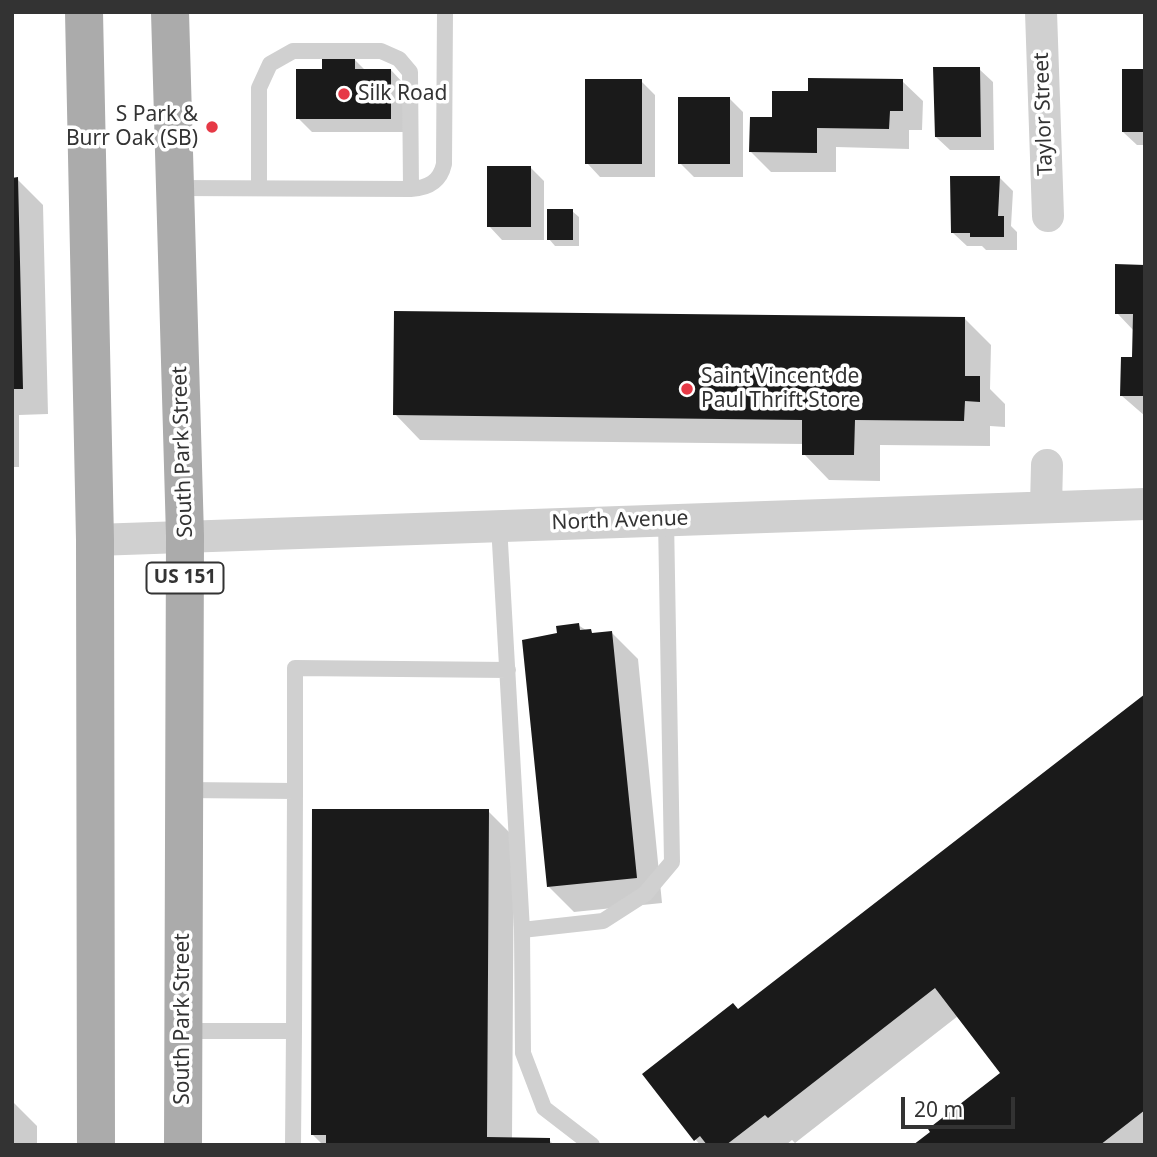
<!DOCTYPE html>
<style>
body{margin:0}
#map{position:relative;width:1157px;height:1157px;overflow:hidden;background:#fff;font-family:"Noto Sans",sans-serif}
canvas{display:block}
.frame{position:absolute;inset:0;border:14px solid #333;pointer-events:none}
.scale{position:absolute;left:901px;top:1097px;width:114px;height:32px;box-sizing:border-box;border:4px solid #333;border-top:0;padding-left:9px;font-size:21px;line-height:24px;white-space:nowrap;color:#333;-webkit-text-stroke:5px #fff;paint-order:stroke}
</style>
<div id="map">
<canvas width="1157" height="1157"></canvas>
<div class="frame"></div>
<div class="scale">20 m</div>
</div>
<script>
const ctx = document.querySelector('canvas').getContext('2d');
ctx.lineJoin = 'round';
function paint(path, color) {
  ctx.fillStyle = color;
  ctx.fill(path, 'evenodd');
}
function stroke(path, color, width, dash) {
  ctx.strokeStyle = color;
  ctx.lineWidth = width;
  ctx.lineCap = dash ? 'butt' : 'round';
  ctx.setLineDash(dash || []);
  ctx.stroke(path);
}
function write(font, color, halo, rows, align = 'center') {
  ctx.font = font + ' "Noto Sans",sans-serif';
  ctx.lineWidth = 7;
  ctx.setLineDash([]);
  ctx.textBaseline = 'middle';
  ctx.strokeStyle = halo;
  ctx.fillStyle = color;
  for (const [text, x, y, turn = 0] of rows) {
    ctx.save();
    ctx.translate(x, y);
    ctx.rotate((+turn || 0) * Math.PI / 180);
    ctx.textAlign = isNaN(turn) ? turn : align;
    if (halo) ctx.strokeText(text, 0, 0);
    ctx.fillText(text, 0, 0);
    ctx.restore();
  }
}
const shadow = new Path2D(`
 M 355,60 L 365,70 L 391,70 L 404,84 L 404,132 L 312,132 L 298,118 L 324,70 Z
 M 979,69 L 993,82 L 994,150 L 950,150 L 936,137 Z
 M 1145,71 L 1145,145 L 1137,145 L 1123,132 Z
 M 641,81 L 655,95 L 655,177 L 600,177 L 587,163 Z
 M 902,81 L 923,101 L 922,130 L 909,130 L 909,149 L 836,147 L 836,172 L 771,172 L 751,152 L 774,118 L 809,93 Z
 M 730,99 L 743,112 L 743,177 L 694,177 L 680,163 Z
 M 530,167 L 544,181 L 544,240 L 502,240 L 489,226 Z
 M 999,177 L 1013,191 L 1011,226 L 1017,232 L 1017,250 L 986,250 L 982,246 L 967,246 L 953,233 Z
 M 12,179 L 17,179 L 43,205 L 48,414 L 19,415 L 19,467 L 12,467 Z
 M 572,211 L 579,217 L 579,246 L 555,246 L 549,239 Z
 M 1145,266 L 1145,416 L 1122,396 L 1134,358 L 1134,331 L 1117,313 Z
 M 965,319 L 991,345 L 990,389 L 1005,404 L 1005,427 L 990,426 L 990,446 L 880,445 L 880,481 L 829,480 L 804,454 L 804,444 L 420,440 L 395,414 Z
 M 578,625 L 594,635 L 612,633 L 638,659 L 662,903 L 574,912 L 548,886 L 559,634 Z
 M 1145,696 L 1145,1145 L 916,1145 L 1003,1073 L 958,1016 L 795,1143 L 792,1140 L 786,1145 L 700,1145 L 696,1140 L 644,1074 L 738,1011 Z
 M 488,811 L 514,837 L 512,1139 L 549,1140 L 554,1145 L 323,1145 L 312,1134 Z
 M 12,1101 L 37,1126 L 37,1145 L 12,1145 Z`);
const building = new Path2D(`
 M 322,58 L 355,58 L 355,69 L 391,69 L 391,119 L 296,119 L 296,69 L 322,69 Z
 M 933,67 L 980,67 L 981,137 L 935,137 Z
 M 1122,69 L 1145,69 L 1145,132 L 1122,132 Z
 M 808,78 L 903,79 L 903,111 L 890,111 L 889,129 L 817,128 L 817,153 L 749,152 L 750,117 L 772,117 L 772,91 L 808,91 Z
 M 585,79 L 642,79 L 642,164 L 585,164 Z
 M 678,97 L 730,97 L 730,164 L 678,164 Z
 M 487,166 L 531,166 L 531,227 L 487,227 Z
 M 950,176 L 1000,176 L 998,216 L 1004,216 L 1004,237 L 970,237 L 970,233 L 951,233 Z
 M 18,177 L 23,389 L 12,389 L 12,178 Z
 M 547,209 L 573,209 L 573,240 L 547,240 Z
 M 1115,264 L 1145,265 L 1145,396 L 1120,396 L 1121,357 L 1132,357 L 1133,314 L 1115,314 Z
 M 394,311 L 965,317 L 965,376 L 980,376 L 980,402 L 965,401 L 964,421 L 855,420 L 854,455 L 802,455 L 802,420 L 393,415 Z
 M 579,623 L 580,630 L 591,629 L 592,633 L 612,631 L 637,878 L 547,887 L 522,640 L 557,633 L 556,626 Z
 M 1145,694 L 1145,1110 L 1100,1145 L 913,1145 L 930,1132 L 928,1129 L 1000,1073 L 935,988 L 768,1118 L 765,1115 L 726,1145 L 707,1145 L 700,1136 L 694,1141 L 642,1074 L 733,1003 L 738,1009 Z
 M 312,809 L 489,809 L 487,1137 L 550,1138 L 550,1145 L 326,1145 L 326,1135 L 311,1135 Z`);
const service = new Path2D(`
 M 175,188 L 411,189 C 428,188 440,182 444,164 L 445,12
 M 259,188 L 259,88 L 270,64 L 293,51 L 381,51 L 399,59 L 410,72 L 411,189
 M 499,525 L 522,930 L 523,1053 L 544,1108 L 592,1145
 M 184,790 L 295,791 L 295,668 L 508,670
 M 522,930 L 603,921 L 645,894 L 672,862 L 666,519
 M 183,1031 L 294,1031 L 295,791
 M 293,1145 L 294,1031`);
const minor = new Path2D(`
 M 1041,12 L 1048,216
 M 1046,506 L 1047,465
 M 95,540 L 1145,504`);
const primary = new Path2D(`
 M 84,12 L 95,540 L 96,1145
 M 170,12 L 185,536 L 183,1145`);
const markers = [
 [344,94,7,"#e63946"],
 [212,127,7,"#e63946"],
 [687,389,7,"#e63946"]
];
const shields = [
 [185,578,77]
];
const shieldNames = [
 ["US 151",185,578]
];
const poiNames = [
 ["Silk Road",358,94],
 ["S Park &",198,115,"right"],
 ["Burr Oak (SB)",198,139,"right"],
 ["Saint Vincent de",701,377],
 ["Paul Thrift Store",701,401]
];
const streetNames = [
 ["Taylor Street",1044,114,-92],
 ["South Park Street",183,452,-92],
 ["North Avenue",620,521,-2],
 ["South Park Street",183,1019,-90]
];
paint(shadow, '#0003');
paint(building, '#1a1a1a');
stroke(service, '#d0d0d0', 16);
stroke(minor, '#d0d0d0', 32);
stroke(primary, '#ababab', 38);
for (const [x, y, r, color] of markers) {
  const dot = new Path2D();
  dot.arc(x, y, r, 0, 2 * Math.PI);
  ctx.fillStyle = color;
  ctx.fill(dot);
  stroke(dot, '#fff', 2.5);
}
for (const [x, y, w] of shields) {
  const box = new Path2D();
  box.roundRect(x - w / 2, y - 15.5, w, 31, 5);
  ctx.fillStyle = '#fff';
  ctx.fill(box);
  stroke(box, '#333', 2);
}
write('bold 19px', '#333', null, shieldNames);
write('21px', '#333', '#fff', poiNames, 'left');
write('21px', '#333', '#fff', streetNames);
</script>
